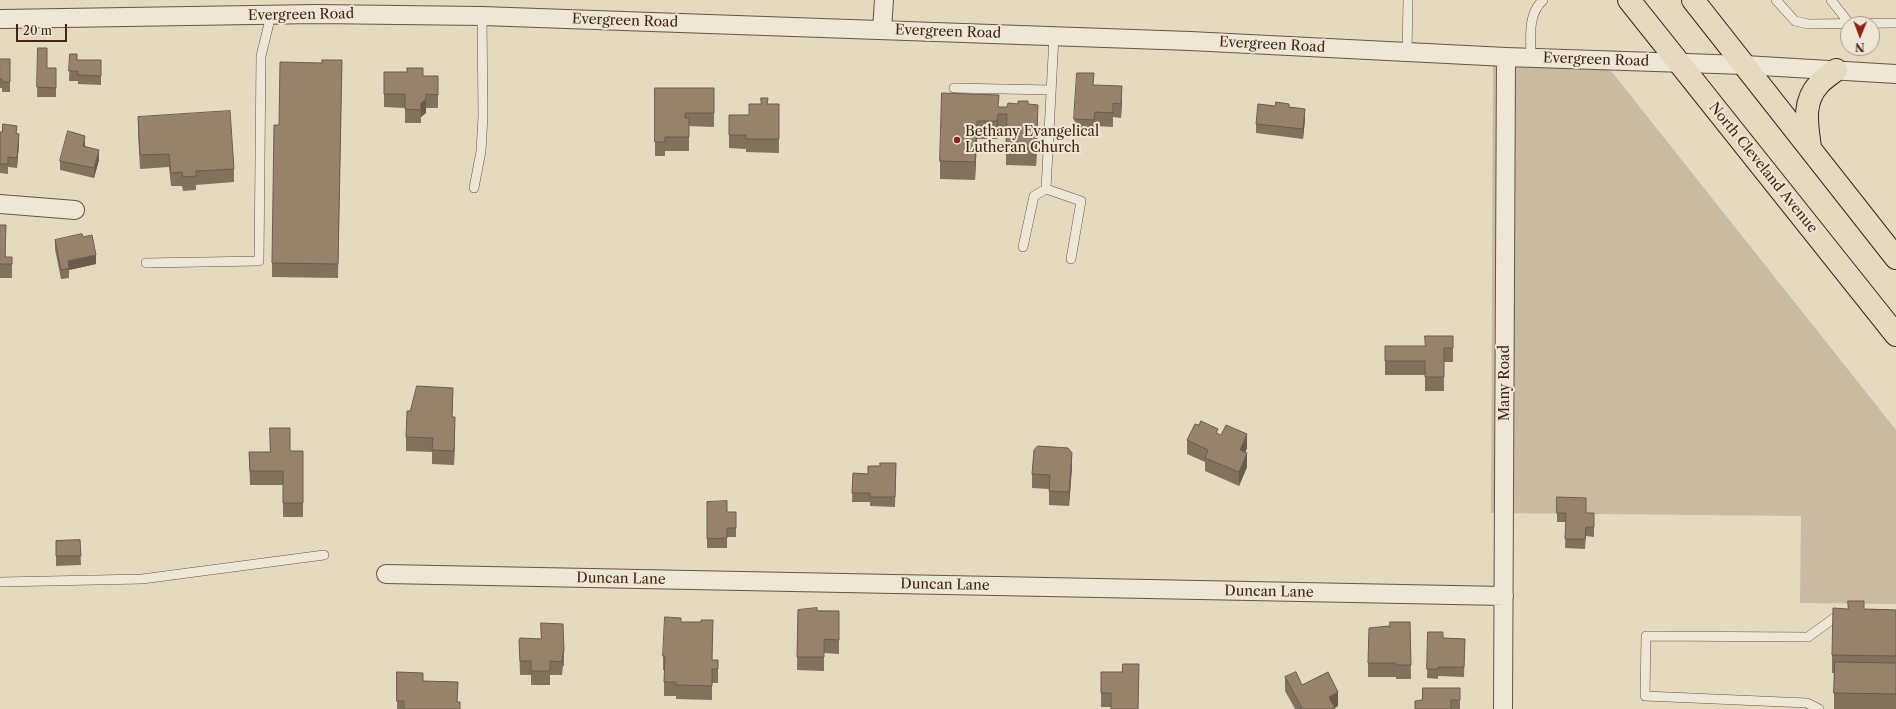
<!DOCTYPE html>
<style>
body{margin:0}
#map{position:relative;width:1896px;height:709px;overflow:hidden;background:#e5d9c0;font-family:"Libre Caslon Text",serif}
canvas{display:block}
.north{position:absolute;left:1840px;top:16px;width:40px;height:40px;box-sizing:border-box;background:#eee6d6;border:1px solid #a99988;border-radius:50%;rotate:181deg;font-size:11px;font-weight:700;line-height:16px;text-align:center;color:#422612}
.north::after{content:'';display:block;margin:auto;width:14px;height:18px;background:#8f2418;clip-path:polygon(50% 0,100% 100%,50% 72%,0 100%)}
.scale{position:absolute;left:16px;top:24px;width:51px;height:18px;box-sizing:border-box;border:2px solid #422612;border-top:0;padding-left:5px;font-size:12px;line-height:14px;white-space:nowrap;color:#422612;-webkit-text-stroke:3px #eee6d6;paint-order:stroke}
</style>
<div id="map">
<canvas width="1896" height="709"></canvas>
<div class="north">N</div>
<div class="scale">20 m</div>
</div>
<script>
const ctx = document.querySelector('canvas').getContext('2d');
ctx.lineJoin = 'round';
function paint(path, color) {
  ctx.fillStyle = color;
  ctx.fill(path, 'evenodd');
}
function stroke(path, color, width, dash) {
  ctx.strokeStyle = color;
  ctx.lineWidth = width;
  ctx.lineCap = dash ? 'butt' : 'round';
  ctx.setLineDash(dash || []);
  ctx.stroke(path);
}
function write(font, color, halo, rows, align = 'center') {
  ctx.font = font + ' "Libre Caslon Text",serif';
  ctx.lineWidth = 4;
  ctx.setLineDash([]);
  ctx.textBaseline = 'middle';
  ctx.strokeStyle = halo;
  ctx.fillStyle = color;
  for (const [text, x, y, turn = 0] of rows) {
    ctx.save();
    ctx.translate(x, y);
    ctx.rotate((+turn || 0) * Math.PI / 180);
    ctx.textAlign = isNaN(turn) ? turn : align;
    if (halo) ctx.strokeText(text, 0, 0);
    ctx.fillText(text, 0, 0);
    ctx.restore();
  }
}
const green = new Path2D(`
 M 1493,61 L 1604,62 L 1896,430 L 1896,604 L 1800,603 L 1801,516 L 1491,513 Z`);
const service = new Path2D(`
 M 1776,0 L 1795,21 L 1808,24 L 1896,23
 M 1831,0 L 1849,23
 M 1054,36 L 1046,189 L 1081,201 L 1071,259
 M 1407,52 L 1408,0
 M 1531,58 C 1531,38 1527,15 1543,0
 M 954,88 L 1051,90
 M 474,188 L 481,151 L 483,116 L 482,16
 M 1023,247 L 1034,196 L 1046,189
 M 146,263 L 259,261 L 261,56 L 271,15
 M 0,582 L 142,579 L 324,555
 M 1819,709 L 1807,703 L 1645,696 L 1646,636 L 1808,637 L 1837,616 L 1843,616`);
const minor = new Path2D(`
 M 0,19 L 316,14 L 482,16 L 1190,41 L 1506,57 L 1745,65 L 1896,74
 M 882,30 L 884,0
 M 0,204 L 75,210
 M 386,574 L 1504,596
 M 1503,709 L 1506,57`);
const primary = new Path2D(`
 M 1629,0 L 1896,335
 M 1693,0 L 1896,258
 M 1810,147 C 1807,125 1802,102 1819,84 C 1823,79 1831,74 1836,70`);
const wall = new Path2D(`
 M 38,48 L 47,68 L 56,68 L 56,97 L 37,97 Z
 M 70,54 L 77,60 L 101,60 L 101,85 L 78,84 L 78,81 L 69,81 Z
 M 0,59 L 10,59 L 10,92 L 2,92 L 2,88 L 0,88 Z
 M 342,60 L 338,278 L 272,277 L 272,263 L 279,125 L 322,63 Z
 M 384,72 L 423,76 L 438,76 L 438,108 L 426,108 L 426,113 L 421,117 L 421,123 L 405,123 L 405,108 L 384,107 Z
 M 1094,85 L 1122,100 L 1121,118 L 1113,117 L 1113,127 L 1095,126 L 1094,134 L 1074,133 L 1074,119 Z
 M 655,88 L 714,88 L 714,127 L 689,126 L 689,151 L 665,151 L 665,156 L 655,156 Z
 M 942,93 L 999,107 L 1007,107 L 1028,104 L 1038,122 L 1036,166 L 1006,165 L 1006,132 L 998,132 L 997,139 L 977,139 L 975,180 L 940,179 L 940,161 Z
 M 768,104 L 779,104 L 779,153 L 746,152 L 746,149 L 729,148 L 729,115 L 749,115 Z
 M 1289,107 L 1305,119 L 1303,139 L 1256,133 L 1256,124 Z
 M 138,117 L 234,169 L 234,182 L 196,185 L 196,190 L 183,191 L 182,186 L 171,186 L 169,167 L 140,169 L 138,131 Z
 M 0,132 L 17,133 L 19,143 L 17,168 L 8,167 L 8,174 L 0,173 Z
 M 85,146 L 99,160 L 94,178 L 60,170 L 60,161 Z
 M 0,225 L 6,257 L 12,257 L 12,278 L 0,278 Z
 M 83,237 L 96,264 L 69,270 L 69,278 L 61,279 L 55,249 L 55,240 Z
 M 1453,336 L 1453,362 L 1444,362 L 1444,391 L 1425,391 L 1425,375 L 1385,375 L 1385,346 L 1425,346 Z
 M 453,401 L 452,417 L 455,431 L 454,465 L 432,464 L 432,452 L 406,451 L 406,437 L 410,411 Z
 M 1218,434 L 1247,448 L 1245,453 L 1247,467 L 1239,486 L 1205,471 L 1205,462 L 1187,454 L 1187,440 Z
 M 290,451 L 303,451 L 303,517 L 283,517 L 283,485 L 250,485 L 249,452 L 270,452 Z
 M 896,463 L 895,507 L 870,506 L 870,502 L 852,502 L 853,473 L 868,474 L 880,466 Z
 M 1072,467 L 1069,506 L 1049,505 L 1049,489 L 1032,488 L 1032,474 Z
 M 1557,497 L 1586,513 L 1594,513 L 1594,537 L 1586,536 L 1585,549 L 1565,548 L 1566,522 L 1557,522 Z
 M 707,502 L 727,512 L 736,512 L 736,537 L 727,537 L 727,548 L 707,548 Z
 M 80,540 L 81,565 L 56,566 L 56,541 Z
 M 1864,609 L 1896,610 L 1896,709 L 1834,709 L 1834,673 L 1832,673 L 1832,655 Z
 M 798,610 L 839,611 L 839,654 L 824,653 L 824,671 L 797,670 Z
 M 681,622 L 712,660 L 718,660 L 718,683 L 712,683 L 712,700 L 676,699 L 676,696 L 664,696 L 664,670 L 663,670 L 663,656 Z
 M 1410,622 L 1411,679 L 1396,679 L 1396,677 L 1368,677 L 1368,663 L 1390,628 Z
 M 1428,632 L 1443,638 L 1465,639 L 1464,677 L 1438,676 L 1438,679 L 1427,678 Z
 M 519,640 L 564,652 L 564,666 L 563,666 L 562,675 L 550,675 L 550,685 L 531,685 L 531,675 L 520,675 Z
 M 397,672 L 423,681 L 458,702 L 460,709 L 397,709 Z
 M 1101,672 L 1138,709 L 1111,707 L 1101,707 Z
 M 1285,677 L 1302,685 L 1338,706 L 1335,708 L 1335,709 L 1295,709 L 1285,691 Z
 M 1460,688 L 1460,709 L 1415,709 L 1422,700 Z`);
const shadedWall = new Path2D(`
 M 1122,86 L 1122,100 L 1121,118 L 1121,104 Z
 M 426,94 L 426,113 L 421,117 L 421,123 L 421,103 Z
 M 1038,105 L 1038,122 L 1036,166 L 1036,148 Z
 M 1305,109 L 1305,119 L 1303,139 L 1303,129 Z
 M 998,114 L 998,132 L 997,139 L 997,121 Z
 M 977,121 L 977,139 L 975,180 L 975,162 Z
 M 19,134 L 19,143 L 17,168 L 17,158 Z
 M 85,136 L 85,146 L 83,155 L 83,146 Z
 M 99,150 L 99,160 L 94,178 L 94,168 Z
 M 96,255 L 96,264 L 69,270 L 68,261 Z
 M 455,417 L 455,431 L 454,465 L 454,451 Z
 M 1247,434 L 1247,448 L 1240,464 L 1240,450 Z
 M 1072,453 L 1072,467 L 1069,506 L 1069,492 Z
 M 1247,453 L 1247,467 L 1239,486 L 1239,472 Z
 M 1338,692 L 1338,706 L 1332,709 L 1329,697 Z`);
const building = new Path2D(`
 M 38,48 L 47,48 L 47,68 L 56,68 L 56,88 L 37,87 Z
 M 70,54 L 77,54 L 77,60 L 101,60 L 101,76 L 78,75 L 78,71 L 69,71 Z
 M 0,59 L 10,59 L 10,82 L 2,82 L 2,79 L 0,79 Z
 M 322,60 L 342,60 L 338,264 L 272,263 L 274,125 L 279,125 L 280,62 L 322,63 Z
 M 407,68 L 423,68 L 423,76 L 438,76 L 438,95 L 426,94 L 426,99 L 421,103 L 421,110 L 405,109 L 405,94 L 384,94 L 384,72 L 407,72 Z
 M 1077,73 L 1094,73 L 1093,85 L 1122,86 L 1121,104 L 1113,103 L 1113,113 L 1095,112 L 1094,120 L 1074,119 Z
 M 655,88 L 714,88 L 714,113 L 685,113 L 685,118 L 689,118 L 689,137 L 665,137 L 665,142 L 655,142 Z
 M 942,93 L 999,95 L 998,107 L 1007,107 L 1008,103 L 1018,104 L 1018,101 L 1028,101 L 1028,104 L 1038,105 L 1036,148 L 1006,147 L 1007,114 L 998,114 L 997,121 L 977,121 L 975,162 L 940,161 Z
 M 761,98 L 768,98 L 767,104 L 779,104 L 779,139 L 746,139 L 746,135 L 729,135 L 729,115 L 749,115 L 749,104 L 761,104 Z
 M 1276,102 L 1289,104 L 1289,107 L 1305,109 L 1303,129 L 1256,124 L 1258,104 L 1275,106 Z
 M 230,111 L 234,169 L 196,171 L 196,176 L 183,177 L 182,172 L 171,173 L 169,154 L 140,155 L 138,117 Z
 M 3,124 L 17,126 L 16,133 L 19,134 L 17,158 L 8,157 L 8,164 L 0,164 L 0,132 L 2,132 Z
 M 68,131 L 85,136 L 83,146 L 99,150 L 94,168 L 60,161 Z
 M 0,225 L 6,225 L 5,257 L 12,257 L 12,264 L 0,264 Z
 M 82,234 L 83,237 L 92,235 L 96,255 L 68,261 L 69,268 L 61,270 L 55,240 Z
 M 1425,336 L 1453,336 L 1453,348 L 1444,348 L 1444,377 L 1425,377 L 1425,361 L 1385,361 L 1385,346 L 1425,346 Z
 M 417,386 L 453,388 L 452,417 L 455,417 L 454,451 L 432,450 L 433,438 L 406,437 L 407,411 L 410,411 Z
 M 1201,421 L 1218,429 L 1216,433 L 1221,435 L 1226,425 L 1247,434 L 1240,450 L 1247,453 L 1239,472 L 1205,458 L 1208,450 L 1187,440 L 1195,424 L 1199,425 Z
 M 270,428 L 290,428 L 290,451 L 303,451 L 303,503 L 283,503 L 283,471 L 250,471 L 249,452 L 270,452 Z
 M 1038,446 L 1068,448 L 1072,453 L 1069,492 L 1049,491 L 1050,475 L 1032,474 L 1034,450 Z
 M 880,463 L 896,463 L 895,497 L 870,497 L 870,493 L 852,493 L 853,473 L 868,474 L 868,466 L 880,466 Z
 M 1557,497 L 1586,498 L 1586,513 L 1594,513 L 1594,527 L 1586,527 L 1585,539 L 1565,539 L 1566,513 L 1557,513 Z
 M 727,501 L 727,512 L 736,512 L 736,528 L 727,528 L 727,538 L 707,539 L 707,502 Z
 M 80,540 L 81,556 L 56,556 L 56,541 Z
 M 1848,601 L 1864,601 L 1864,609 L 1896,610 L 1896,656 L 1832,655 L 1833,608 L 1848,609 Z
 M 817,608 L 817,611 L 839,611 L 839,640 L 824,639 L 824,657 L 797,657 L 798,610 Z
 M 665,617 L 681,618 L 681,622 L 701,622 L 701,620 L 713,620 L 712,660 L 718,660 L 718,669 L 712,669 L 712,686 L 676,685 L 676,682 L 664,682 L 665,656 L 663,656 Z
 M 1390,622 L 1410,622 L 1411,665 L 1396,665 L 1396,663 L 1368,663 L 1369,628 L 1389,626 L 1390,628 Z
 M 541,623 L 563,624 L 564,652 L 563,652 L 562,662 L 550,661 L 550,671 L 531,671 L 531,661 L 520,661 L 519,640 L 520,638 L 541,639 Z
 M 1428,632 L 1443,632 L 1443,638 L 1465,639 L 1464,667 L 1438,667 L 1438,669 L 1427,669 Z
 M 1835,662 L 1896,663 L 1896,694 L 1834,693 Z
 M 1123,664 L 1139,664 L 1138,709 L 1111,709 L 1111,693 L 1101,693 L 1101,672 L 1122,672 Z
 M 397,672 L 423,673 L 423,681 L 458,682 L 457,702 L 460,702 L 460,709 L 404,709 L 404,701 L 397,701 Z
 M 1296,672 L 1302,685 L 1328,672 L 1338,692 L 1329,697 L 1335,708 L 1332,709 L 1300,709 L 1302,708 L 1285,677 Z
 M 1423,688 L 1460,688 L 1460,700 L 1451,700 L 1451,709 L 1415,709 L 1415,701 L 1422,700 Z`);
const markers = [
 [957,140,4,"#8f2418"]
];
const streetNames = [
 ["Evergreen Road",301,15,-1],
 ["Evergreen Road",625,21,2],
 ["Evergreen Road",948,32,2],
 ["Evergreen Road",1272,45,3],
 ["Evergreen Road",1596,60,2],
 ["North Cleveland Avenue",1763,168,51],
 ["Many Road",1505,383,-90],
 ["Duncan Lane",621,579,1],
 ["Duncan Lane",945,585,1],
 ["Duncan Lane",1269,592,1]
];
const poiNames = [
 ["Bethany Evangelical",965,132],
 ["Lutheran Church",965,148]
];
paint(green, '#c9bba2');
stroke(service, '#6b533e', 10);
stroke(minor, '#6b533e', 20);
stroke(primary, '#422612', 24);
stroke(service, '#eee6d6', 9);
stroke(minor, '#eee6d6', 18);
stroke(primary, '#e5d9c0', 22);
paint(wall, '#82715d');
paint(shadedWall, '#6a5c4c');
paint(building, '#97836c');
stroke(building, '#6a5c4c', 1);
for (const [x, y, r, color] of markers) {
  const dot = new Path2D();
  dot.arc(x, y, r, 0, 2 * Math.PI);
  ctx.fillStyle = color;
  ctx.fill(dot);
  stroke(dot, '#eee6d6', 1.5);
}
write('14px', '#422612', '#eee6d6', streetNames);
write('14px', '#422612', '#eee6d6', poiNames, 'left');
</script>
